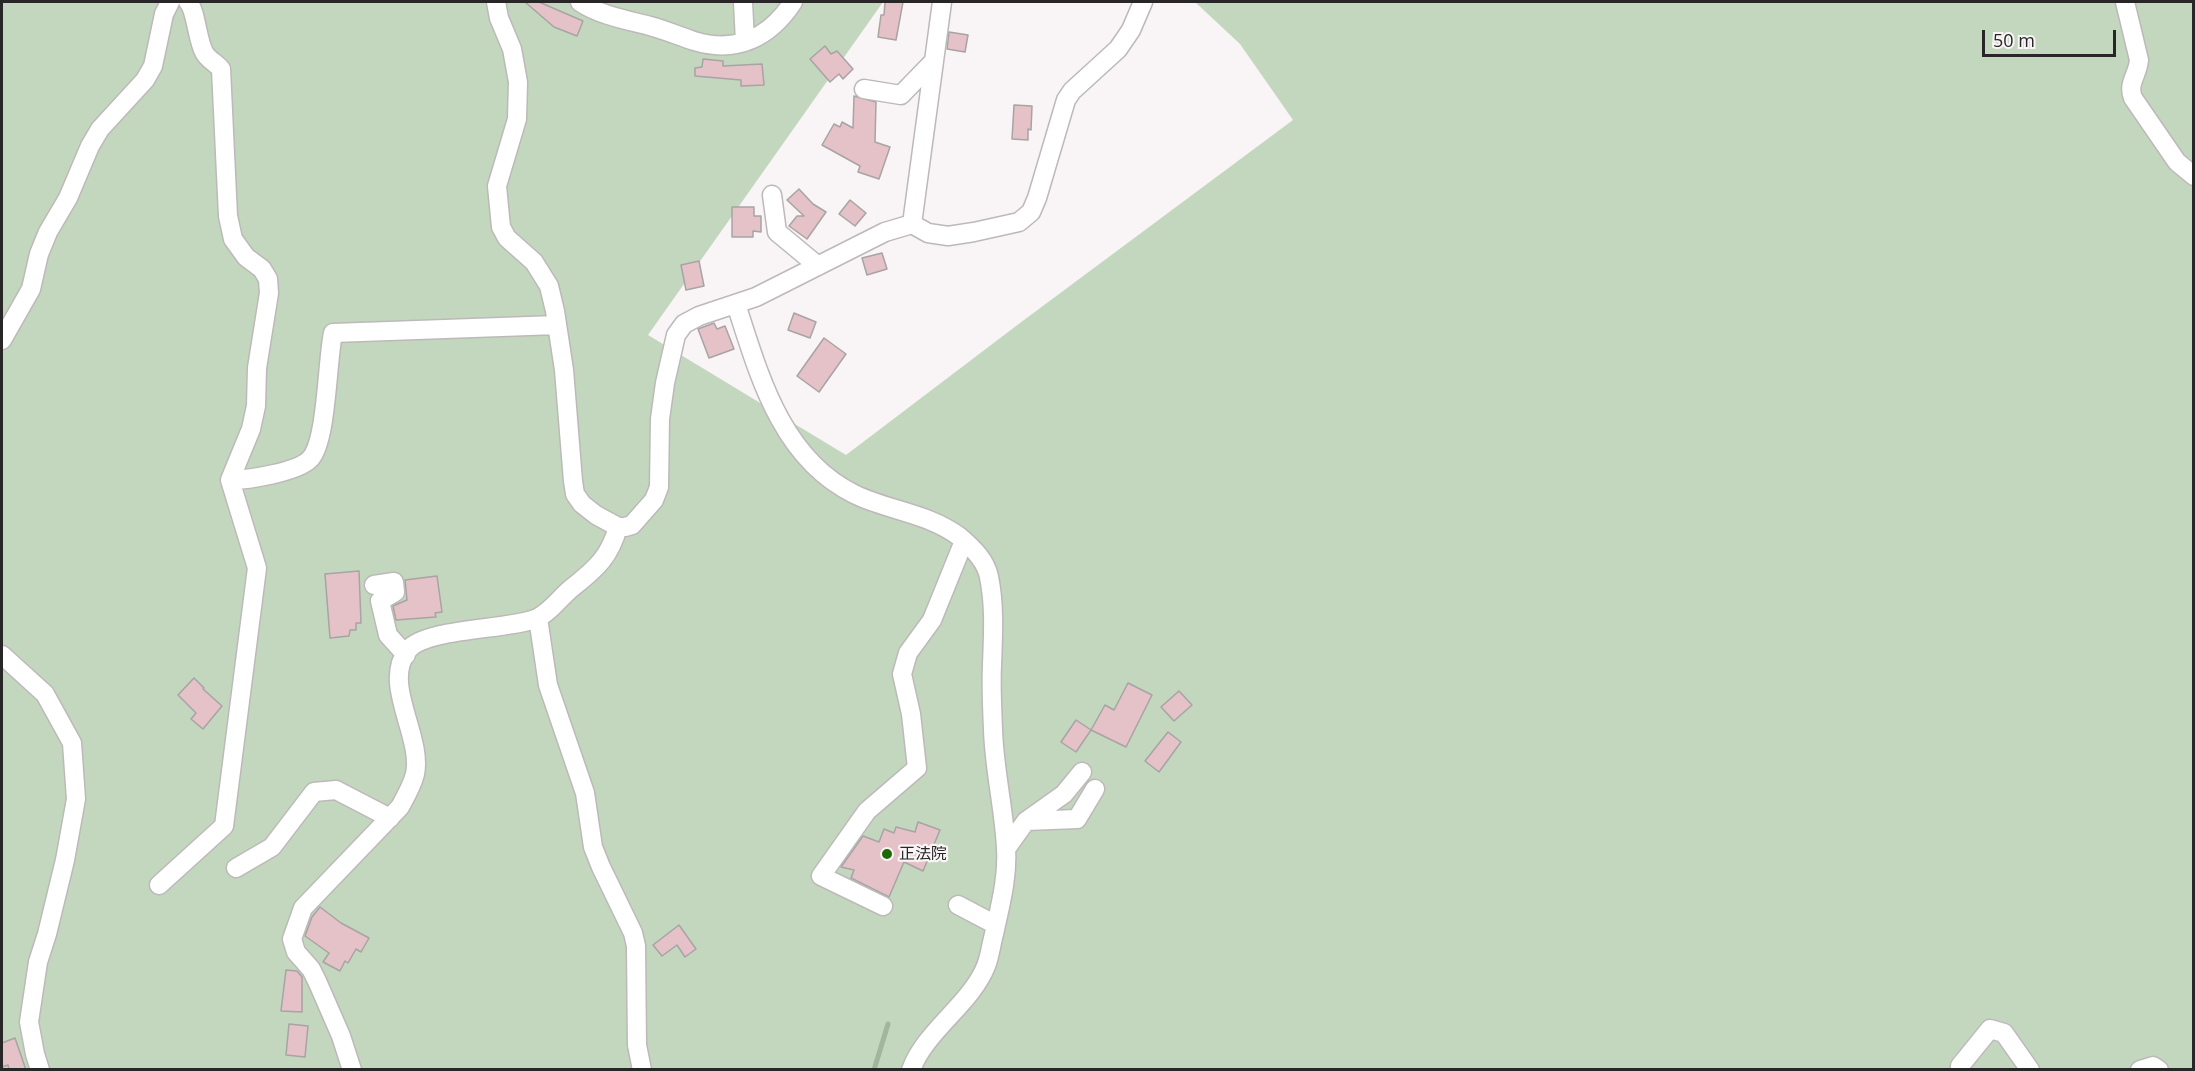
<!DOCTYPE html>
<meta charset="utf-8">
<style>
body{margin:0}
#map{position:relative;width:2195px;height:1071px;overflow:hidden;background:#f9f4f5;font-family:"Open Sans",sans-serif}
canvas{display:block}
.frame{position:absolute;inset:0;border:3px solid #282627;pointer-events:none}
.scale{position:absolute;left:1982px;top:30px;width:134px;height:27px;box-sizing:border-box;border:3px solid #282627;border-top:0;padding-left:8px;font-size:18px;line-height:21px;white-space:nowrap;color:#282627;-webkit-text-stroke:4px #f9f4f5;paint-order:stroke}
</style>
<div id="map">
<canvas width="2195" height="1071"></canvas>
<div class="frame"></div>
<div class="scale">50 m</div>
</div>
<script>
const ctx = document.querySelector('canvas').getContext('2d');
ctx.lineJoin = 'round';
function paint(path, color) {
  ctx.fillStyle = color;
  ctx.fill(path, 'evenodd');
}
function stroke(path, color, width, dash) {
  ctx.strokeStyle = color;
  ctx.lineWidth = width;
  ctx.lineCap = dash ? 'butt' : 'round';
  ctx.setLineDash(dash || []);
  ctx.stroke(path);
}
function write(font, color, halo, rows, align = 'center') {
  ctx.font = font + ' "Open Sans","Noto Sans JP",sans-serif';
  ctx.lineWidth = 4.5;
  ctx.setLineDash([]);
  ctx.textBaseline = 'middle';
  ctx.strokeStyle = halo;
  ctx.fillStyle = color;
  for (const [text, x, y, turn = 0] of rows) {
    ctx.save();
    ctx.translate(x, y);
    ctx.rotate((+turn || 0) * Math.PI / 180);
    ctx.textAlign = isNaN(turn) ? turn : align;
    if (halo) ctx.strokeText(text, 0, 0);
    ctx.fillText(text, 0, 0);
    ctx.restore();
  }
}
const green = new Path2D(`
 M 2,2 L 883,2 L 648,335 L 846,455 L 1020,323 L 1293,120 L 1240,44 L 1195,2 L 2193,2 L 2193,1069 L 2,1070 Z`);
const stream = new Path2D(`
 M 874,1070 L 888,1024`);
const building = new Path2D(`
 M 525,2 L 539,2 L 583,21 L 577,36 L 554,27 Z
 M 885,2 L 903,2 L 896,40 L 878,37 L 881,15 L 884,15 Z
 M 949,32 L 968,35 L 965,52 L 947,49 Z
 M 825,46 L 831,54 L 837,51 L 853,69 L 843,79 L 839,74 L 830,82 L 810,59 Z
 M 703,59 L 723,61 L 723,66 L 762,64 L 764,85 L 741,86 L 741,80 L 695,76 L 695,68 L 702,67 Z
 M 854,96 L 876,102 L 875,142 L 890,147 L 879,179 L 858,172 L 860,166 L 822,145 L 834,124 L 840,127 L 842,122 L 853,128 Z
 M 1014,105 L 1032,106 L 1031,130 L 1028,129 L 1028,140 L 1012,139 Z
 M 799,189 L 813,204 L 826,212 L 807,239 L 789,226 L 797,216 L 804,216 L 787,200 Z
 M 850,200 L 866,213 L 855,226 L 839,214 Z
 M 732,207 L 754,207 L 754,216 L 761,216 L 761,232 L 753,231 L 753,237 L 732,237 Z
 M 882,253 L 887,269 L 867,275 L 862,258 Z
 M 699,261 L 704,286 L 686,290 L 681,265 Z
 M 794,313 L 816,322 L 810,338 L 788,330 Z
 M 714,323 L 717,329 L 725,326 L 734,349 L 709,358 L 698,329 Z
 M 824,338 L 846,354 L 819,392 L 797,376 Z
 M 359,571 L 361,623 L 356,623 L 356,630 L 350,630 L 349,636 L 330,638 L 325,574 Z
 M 437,576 L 442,612 L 435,613 L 436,617 L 396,620 L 393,606 L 407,600 L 405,580 Z
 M 194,678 L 204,688 L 203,689 L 222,706 L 203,729 L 191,719 L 196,713 L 178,695 Z
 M 1128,683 L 1152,695 L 1126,747 L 1091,730 L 1105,705 L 1114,710 Z
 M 1179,691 L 1192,705 L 1174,721 L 1161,707 Z
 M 1076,720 L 1091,730 L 1076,752 L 1061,742 Z
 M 1168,732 L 1181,742 L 1159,772 L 1145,761 Z
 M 918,822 L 940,830 L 923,871 L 904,862 L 889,897 L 851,878 L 854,870 L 841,867 L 863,836 L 879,842 L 884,829 L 894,833 L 896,827 L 915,832 Z
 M 320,907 L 341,923 L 369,938 L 361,952 L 356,949 L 348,963 L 345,961 L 340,971 L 323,962 L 329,953 L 305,936 L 312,917 Z
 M 679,925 L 696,949 L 685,957 L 677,945 L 662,956 L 653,945 Z
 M 286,970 L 297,971 L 302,977 L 302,1012 L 281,1011 Z
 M 289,1024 L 308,1026 L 305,1057 L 286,1055 Z
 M 15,1038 L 26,1070 L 9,1070 L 8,1065 L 2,1067 L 2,1043 Z`);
const minor = new Path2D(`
 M 188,2 C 196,10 197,39 204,52 C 207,59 216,63 221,69 L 228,216 L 233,239 L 246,257 L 262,269 L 268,279 L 269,293 L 257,368 L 256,406 L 251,429 L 230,480 C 248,480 298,472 310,459 C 327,442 327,361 333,333 L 557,325
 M 496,2 L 499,18 L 512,49 L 518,82 L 517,119 L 497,186 L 501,227 L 507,238 L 534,262 L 549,286 L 555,311 L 564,370 L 573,481 L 575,494 L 582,504 L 596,515 L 618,527 L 625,527 L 632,525 L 654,500 L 659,487 L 660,419 L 665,383 L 676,335 L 684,324 L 699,316 L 756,297 L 885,232 L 912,224 L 928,233 L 948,236 L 974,232 L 1019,222 L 1031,212 L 1037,198 L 1066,100 L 1072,91 L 1118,49 L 1131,30 L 1143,2
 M 580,2 C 599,15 627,20 650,26 C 665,30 679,36 694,41 C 737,54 770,37 793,2
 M 743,2 L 745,42
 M 2125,2 L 2139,60 C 2138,75 2127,83 2133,98 L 2177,162 L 2194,176
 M 864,89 L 901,95 L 933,62
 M 772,195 L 777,232 L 818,266
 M 912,224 L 942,2
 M 736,304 C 759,375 781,458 854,494 C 889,511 928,513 960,537 C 973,548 986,561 989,577 C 995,606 993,636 992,665 C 991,686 992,708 993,729 C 994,769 1004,808 1006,848 C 1008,878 1000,906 994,934 C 991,945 990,956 986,966 C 971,1004 925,1031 911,1070
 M 2,340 L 31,289 L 39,254 L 48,232 L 68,198 L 90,146 L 100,129 L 145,80 L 153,66 L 164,14 L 170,2
 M 374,585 L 394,582 L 395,592 L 380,601 L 388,635 L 406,655
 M 538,618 L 548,685 L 585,793 L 593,847 L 601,867 L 633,933 L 636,946 L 637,1045 L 642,1070
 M 2,655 L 45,694 L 72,743 L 76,799 L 65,860 L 47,934 L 38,962 L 29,1022 L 35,1054 L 40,1070
 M 1026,821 L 1064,794 L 1082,772
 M 1006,849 L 1026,821 L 1077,819 L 1095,789
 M 236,868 L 272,847 L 314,792 L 336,790 L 390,818
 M 159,885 L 224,826 L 257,568 L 230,480
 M 958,905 L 996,925
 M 883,906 L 821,876 L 867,811 L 917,768 L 911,714 L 902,674 L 908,653 L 932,620 L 964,541
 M 352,1070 L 341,1036 L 317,981 L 311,969 L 296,952 L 292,939 L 303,908 L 400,807 C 406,796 412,786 415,774 C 423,736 381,683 408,650 C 426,628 506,630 535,619 C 549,614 561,596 573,587 C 597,568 610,556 618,527
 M 1960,1070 L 1960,1066 L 1990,1029 L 2004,1033 L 2030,1070
 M 2140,1070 L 2153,1066 L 2159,1070`);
const markers = [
 [887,854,6,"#1e6905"]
];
const poiNames = [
 ["正法院",899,854]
];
paint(green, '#c3d7be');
stroke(stream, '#a2b69e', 5);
paint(building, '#e5c2c7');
stroke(building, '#a8a3a4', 1.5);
stroke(minor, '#bdb9b9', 21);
stroke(minor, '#fff', 18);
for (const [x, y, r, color] of markers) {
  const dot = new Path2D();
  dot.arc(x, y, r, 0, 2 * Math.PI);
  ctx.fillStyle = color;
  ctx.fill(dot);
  stroke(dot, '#f9f4f5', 2);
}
write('16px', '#282627', '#f9f4f5', poiNames, 'left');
</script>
